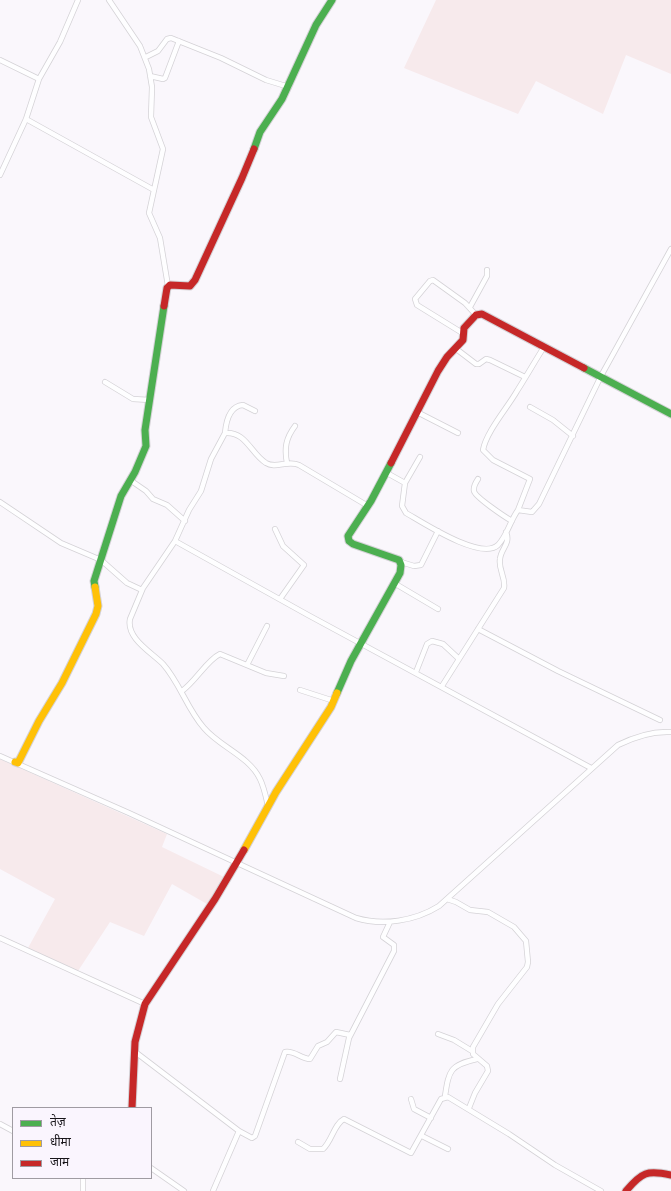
<!DOCTYPE html>
<meta charset="utf-8">
<style>
body{margin:0}
#map{position:relative;width:671px;height:1191px;overflow:hidden;background:#faf7fc;font-family:Ubuntu,"Noto Sans Devanagari",sans-serif}
canvas{display:block}
.legend{position:absolute;left:12px;top:1107px;width:140px;height:72px;box-sizing:border-box;background:#faf5fe;border:1px solid #9f9ba2;margin:0;padding:5px 7px;list-style:none;font-size:12px;color:#171419}
.legend li{display:flex;align-items:center;gap:8px;height:20px}
.legend b{width:20px;border:1px solid #9f9ba2}
</style>
<div id="map">
<canvas width="671" height="1191"></canvas>
<ul class="legend">
<li><b style="height:5px;background:#4caf50"></b>तेज़</li>
<li><b style="height:5px;background:#ffc107"></b>धीमा</li>
<li><b style="height:5px;background:#c62828"></b>जाम</li>
</ul>
</div>
<script>
const ctx = document.querySelector('canvas').getContext('2d');
ctx.lineJoin = 'round';
function paint(path, color) {
  ctx.fillStyle = color;
  ctx.fill(path, 'evenodd');
}
function stroke(path, color, width, dash) {
  ctx.strokeStyle = color;
  ctx.lineWidth = width;
  ctx.lineCap = dash ? 'butt' : 'round';
  ctx.setLineDash(dash || []);
  ctx.stroke(path);
}
const industrial = new Path2D(`
 M 436,0 L 671,0 L 671,74 L 626,55 L 603,114 L 536,81 L 518,114 L 404,68 Z
 M 0,759 L 167,834 L 162,847 L 224,877 L 207,904 L 172,884 L 144,936 L 110,922 L 78,971 L 28,948 L 55,899 L 0,869 Z`);
const street = new Path2D(`
 M 109,0 L 140,46 L 149,69 L 152,87 L 151,117 L 163,149 L 149,213 L 160,238 L 168,286
 M 146,57 L 158,51 L 167,39 L 171,38 L 221,58 L 266,80 L 289,87
 M 0,60 L 39,79
 M 150,76 L 163,79 L 165,78 L 179,41
 M 26,119 L 154,190
 M 0,175 L 26,119 L 39,79 L 60,42 L 78,0
 M 470,307 L 487,276 L 487,270
 M 464,334 L 417,305 L 415,299 L 430,281 L 433,280 L 465,303 L 476,315
 M 455,348 L 476,364 L 479,364 L 486,359 L 490,360 L 525,377
 M 105,382 L 133,399 L 150,400
 M 530,407 L 553,420 L 573,436
 M 417,412 L 458,433
 M 225,433 C 226,422 229,406 243,405 L 255,411
 M 287,463 C 284,448 286,438 295,426
 M 387,473 L 405,483 L 402,506 L 406,513 C 422,522 481,561 498,545 C 507,536 510,521 518,510 L 532,512 L 539,504 L 601,376 L 671,249
 M 478,479 C 476,482 473,487 474,491 C 475,497 505,517 512,521
 M 130,480 L 146,491 L 153,499 L 167,505 L 185,521
 M 405,483 L 420,457
 M 0,502 L 61,543 L 101,560 L 127,583 L 142,590
 M 518,510 L 530,479 L 493,460 L 483,450 C 486,432 508,407 517,391 C 526,377 535,361 544,347
 M 275,529 L 283,546 L 304,565 L 280,599
 M 175,541 L 308,615 L 591,768
 M 401,562 L 414,566 L 421,565 L 438,531
 M 394,583 L 438,609
 M 478,629 L 558,671 L 660,720
 M 247,665 L 267,626
 M 416,672 L 427,644 L 432,641 L 443,644 L 458,658
 M 442,686 L 504,588 C 506,578 498,569 500,559 C 501,548 511,544 506,532
 M 300,690 L 334,701
 M 182,691 C 196,681 207,660 220,654 L 266,673 L 284,676
 M 0,756 L 129,813 L 356,918 C 383,926 415,921 439,906 L 618,745 C 634,737 653,731 671,732
 M 268,806 C 266,797 264,787 260,779 C 249,756 220,747 204,728 C 187,709 180,683 163,664 C 151,652 126,638 130,619 L 143,588 L 175,541 L 189,510 L 201,491 L 211,459 L 225,433 C 246,431 251,454 266,463 C 275,469 288,460 299,465 L 368,506
 M 447,899 L 456,902 L 470,910 L 488,912 L 514,927 L 526,941 L 528,962 L 527,967 L 498,1004 L 473,1047 L 473,1054 L 487,1066 L 488,1071 L 475,1093 L 469,1108
 M 0,938 L 145,1004
 M 438,1034 L 454,1040 L 472,1051
 M 134,1051 L 239,1131 L 213,1191
 M 340,1079 L 349,1038 L 394,951 L 394,945 L 383,937 L 390,922
 M 445,1096 C 449,1070 450,1065 477,1059
 M 411,1099 L 414,1109 L 431,1118
 M 0,1124 L 13,1131
 M 239,1131 L 252,1138 L 255,1136 L 285,1052 C 294,1050 301,1059 310,1059 L 318,1046 L 327,1042 L 336,1032 L 350,1035
 M 422,1136 L 448,1149
 M 298,1142 L 310,1149 L 323,1149 C 332,1141 334,1124 344,1119 L 411,1153 L 441,1099 L 448,1097 L 509,1134 L 555,1165 L 601,1191
 M 151,1168 L 184,1191
 M 83,1191 L 83,1178`);
const fast = new Path2D(`
 M 254,149 L 260,132 L 282,99 L 316,25 L 332,0
 M 584,368 L 671,414
 M 95,587 L 94,581 L 121,496 L 135,472 L 146,446 L 145,430 L 164,306
 M 337,693 L 351,661 L 400,573 L 401,565 L 399,560 L 353,544 L 349,541 L 348,536 L 371,501 L 391,463`);
const slow = new Path2D(`
 M 15,762 L 18,763 L 39,721 L 62,683 L 96,614 L 98,606 L 95,587
 M 244,850 L 276,792 L 331,707 L 337,693`);
const jam = new Path2D(`
 M 164,306 L 167,288 L 170,285 L 190,286 L 195,280 L 242,178 L 254,149
 M 391,463 L 438,371 L 447,357 L 463,340 L 464,328 L 476,315 L 482,314 L 584,368
 M 132,1108 L 135,1042 L 145,1004 L 215,899 L 244,850
 M 626,1191 C 642,1172 647,1170 671,1175`);
paint(industrial, '#f7eaec');
stroke(street, '#d4d2d6', 6);
stroke(fast, '#d4d2d6', 9);
stroke(slow, '#d4d2d6', 9);
stroke(jam, '#d4d2d6', 9);
stroke(street, '#fefeff', 4.5);
stroke(fast, '#4caf50', 7);
stroke(slow, '#ffc107', 7);
stroke(jam, '#c62828', 7);
</script>
